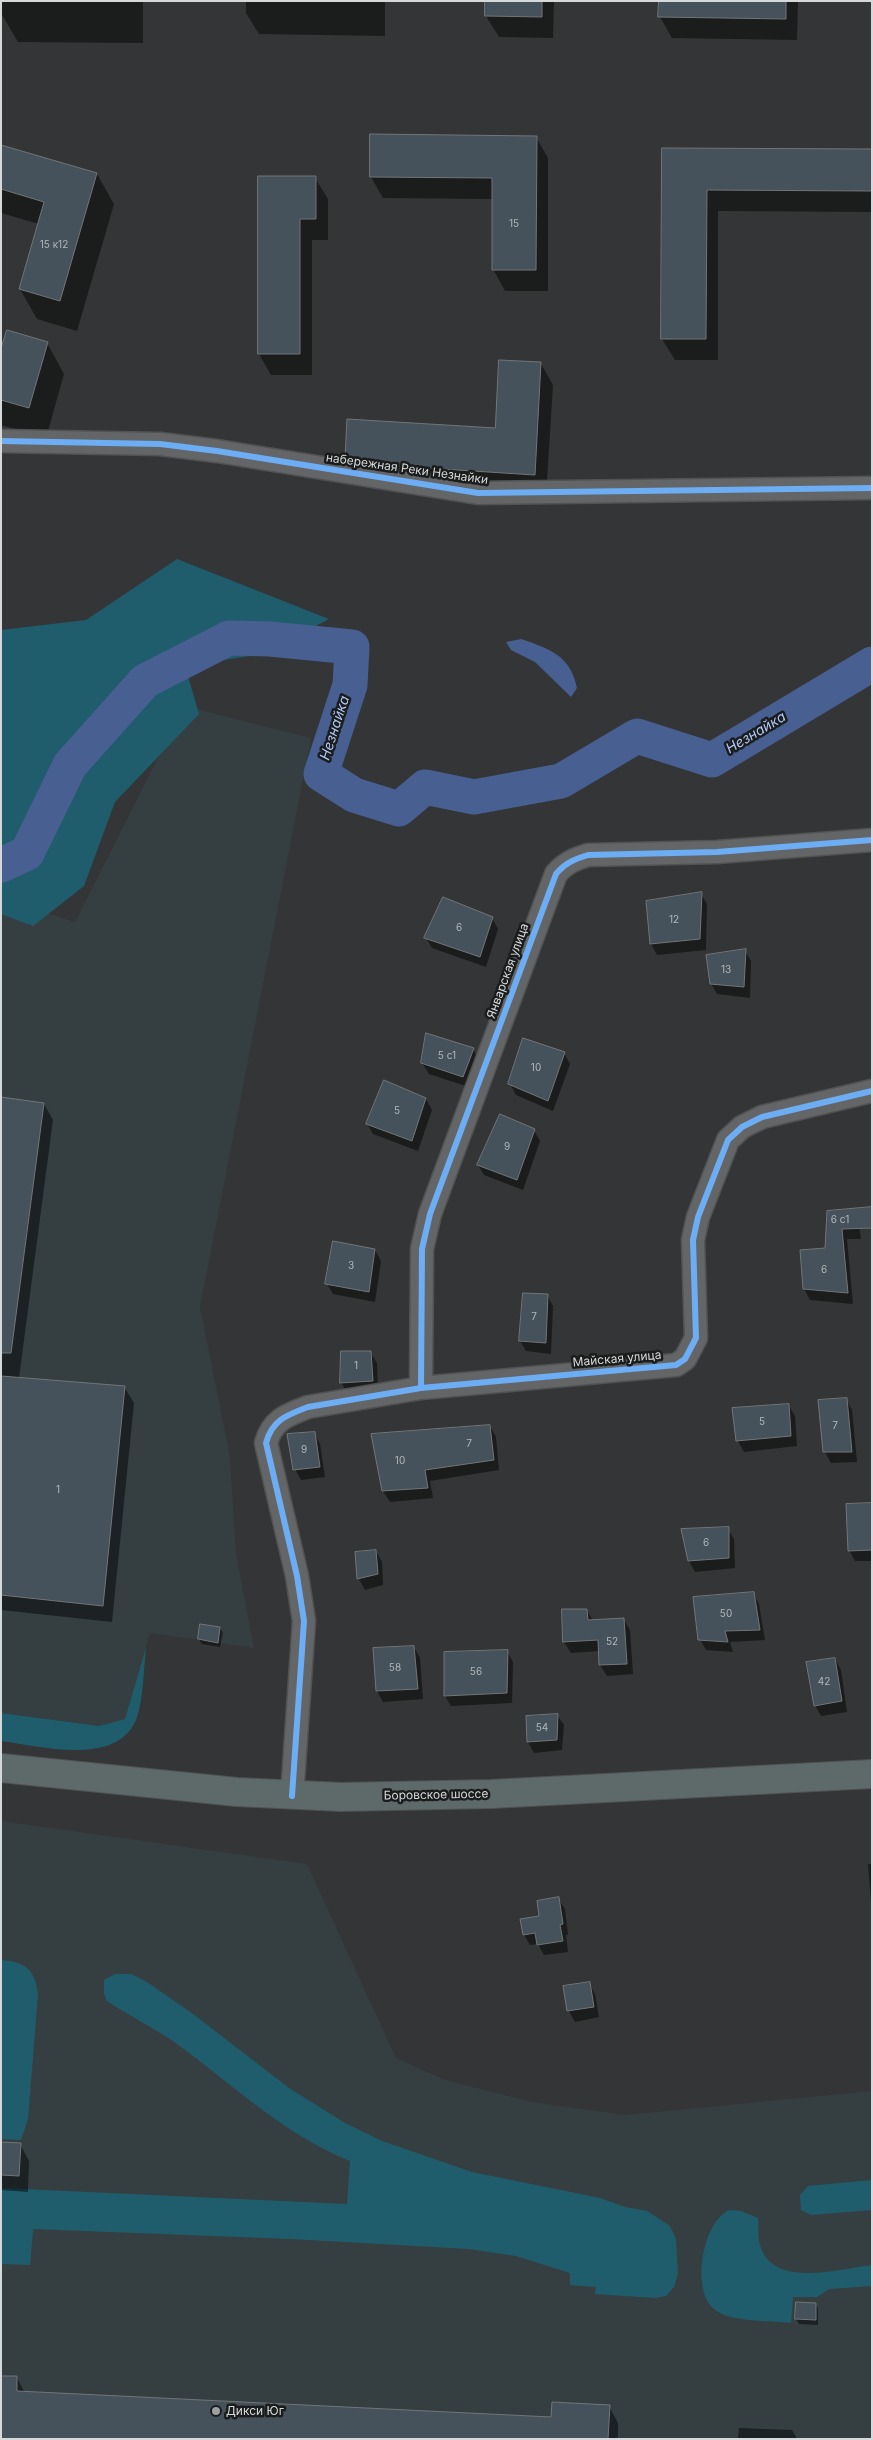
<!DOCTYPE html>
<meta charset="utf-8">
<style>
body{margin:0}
#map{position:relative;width:873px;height:2440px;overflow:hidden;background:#333536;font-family:Inter,sans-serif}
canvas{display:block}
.frame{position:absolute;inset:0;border:2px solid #d6d9da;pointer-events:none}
</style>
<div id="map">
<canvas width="873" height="2440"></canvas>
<div class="frame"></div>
</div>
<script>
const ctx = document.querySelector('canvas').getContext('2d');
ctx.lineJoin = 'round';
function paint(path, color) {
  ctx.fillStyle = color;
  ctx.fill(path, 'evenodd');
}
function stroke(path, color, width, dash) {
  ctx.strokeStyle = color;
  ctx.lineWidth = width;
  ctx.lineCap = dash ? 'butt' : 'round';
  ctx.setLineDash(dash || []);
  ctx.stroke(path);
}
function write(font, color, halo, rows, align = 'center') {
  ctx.font = font + ' Inter,sans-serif';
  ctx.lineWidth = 5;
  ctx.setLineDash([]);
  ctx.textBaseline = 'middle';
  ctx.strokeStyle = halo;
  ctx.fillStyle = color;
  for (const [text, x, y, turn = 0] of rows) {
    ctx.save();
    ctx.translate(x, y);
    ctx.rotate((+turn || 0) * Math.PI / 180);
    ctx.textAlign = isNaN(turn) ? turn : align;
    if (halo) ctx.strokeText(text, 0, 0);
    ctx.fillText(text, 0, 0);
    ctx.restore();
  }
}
const built = new Path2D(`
 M 184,706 L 311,738 L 200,1307 L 230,1457 L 236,1554 L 254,1648 L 150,1633 L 125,1719 L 99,1726 L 1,1713 L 1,899 L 75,922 Z
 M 1,1821 L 307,1864 L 396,2058 L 445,2080 L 532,2102 L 625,2115 L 872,2091 L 872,2439 L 1,2439 Z`);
const green = new Path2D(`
 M 177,559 L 329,619 L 263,654 L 185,666 L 199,714 L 115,802 L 84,886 L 33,926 L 1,914 L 1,630 L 86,620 Z
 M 146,1647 C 144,1666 143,1704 136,1720 C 116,1767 40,1746 1,1741 L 1,1713 L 99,1726 L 125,1719 Z
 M 1,1960 C 26,1962 35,1970 38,1994 L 28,2119 L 21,2140 L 1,2139 Z
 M 115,1974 L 131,1974 L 147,1982 L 193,2014 L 289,2088 L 345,2123 L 382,2141 L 472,2172 L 600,2198 L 625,2207 L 647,2211 L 670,2226 L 676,2239 L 678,2273 L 674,2287 L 666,2296 L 655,2298 L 595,2294 L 596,2287 L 570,2285 L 570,2273 L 516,2256 L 469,2249 L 291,2239 L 33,2229 L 30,2265 L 1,2264 L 1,2188 L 347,2204 L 350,2161 C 283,2134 231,2083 173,2041 C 152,2027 128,2015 107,2001 L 104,1994 L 104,1980 Z
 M 872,2180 L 872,2210 L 811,2215 L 801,2210 L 800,2195 L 808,2186 Z
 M 730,2210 L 741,2211 L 758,2218 C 759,2226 757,2237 760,2245 C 772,2289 839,2269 872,2265 L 872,2286 L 829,2289 L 817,2297 L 793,2297 L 791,2323 C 771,2320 727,2323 713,2308 C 691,2288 703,2220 730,2210 Z`);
const water = new Path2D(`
 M 521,639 C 550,649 570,655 577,688 L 571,697 L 535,662 L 511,650 L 506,642 Z`);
const shadow = new Path2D(`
 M 1,1 L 143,1 L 143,43 L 18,42 L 1,13 Z
 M 246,1 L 385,1 L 385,36 L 259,34 L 246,13 Z
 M 487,1 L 554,1 L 553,38 L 499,37 L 486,16 Z
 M 660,1 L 798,1 L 797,40 L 672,38 L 660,17 Z
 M 536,137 L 548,158 L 548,291 L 505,291 L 493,269 L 493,199 L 383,198 L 371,177 Z
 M 1,146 L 97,174 L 114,204 L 77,331 L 37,319 L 20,289 L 39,224 L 1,213 Z
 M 663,149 L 872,150 L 872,212 L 718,211 L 718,360 L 675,360 L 662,339 Z
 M 259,177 L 315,178 L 328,199 L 328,240 L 312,240 L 312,375 L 271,375 L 259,354 Z
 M 47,343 L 64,374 L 46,438 L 1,425 L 1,354 Z
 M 541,364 L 553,385 L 546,496 L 358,479 L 346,458 L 496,429 Z
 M 701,894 L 707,904 L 706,950 L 657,955 L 651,944 L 647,902 Z
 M 492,918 L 498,929 L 486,967 L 432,948 L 426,938 Z
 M 745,951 L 751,961 L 750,998 L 717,994 L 711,984 Z
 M 473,1049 L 479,1060 L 469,1087 L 429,1074 L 422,1063 Z
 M 564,1053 L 570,1064 L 553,1111 L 516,1095 L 510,1084 Z
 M 1,1099 L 44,1104 L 53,1120 L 19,1378 L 124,1387 L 134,1403 L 112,1622 L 1,1610 Z
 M 426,1099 L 432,1110 L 418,1151 L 373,1134 L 367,1124 Z
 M 534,1130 L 540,1141 L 523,1190 L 484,1175 L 478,1165 Z
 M 828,1212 L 858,1220 L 861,1239 L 847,1239 L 853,1304 L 810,1300 L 804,1289 L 826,1249 Z
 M 375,1250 L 381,1261 L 375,1302 L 333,1294 L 327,1284 Z
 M 547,1295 L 553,1306 L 551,1354 L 526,1351 L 520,1341 Z
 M 370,1352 L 377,1363 L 378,1392 L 347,1393 L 341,1382 Z
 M 846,1399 L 852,1410 L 857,1462 L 831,1463 L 825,1452 Z
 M 789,1406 L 795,1416 L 797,1446 L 744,1452 L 738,1441 Z
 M 490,1426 L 496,1437 L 499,1470 L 430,1481 L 433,1498 L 390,1502 L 383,1491 Z
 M 314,1433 L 320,1444 L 325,1477 L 301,1480 L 295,1469 Z
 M 872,1504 L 872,1561 L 855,1561 L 849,1550 Z
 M 728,1529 L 734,1539 L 735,1568 L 695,1572 L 689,1561 Z
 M 376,1551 L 382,1562 L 383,1585 L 365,1590 L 359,1579 L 357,1553 Z
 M 753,1593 L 759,1604 L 765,1640 L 730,1642 L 733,1652 L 706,1650 L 700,1639 Z
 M 563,1610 L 587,1610 L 593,1621 L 624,1620 L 630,1630 L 633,1674 L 607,1676 L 600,1665 L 600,1651 L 571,1653 L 564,1642 Z
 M 220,1628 L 223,1633 L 220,1647 L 202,1644 L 199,1639 Z
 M 414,1647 L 420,1658 L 423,1699 L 383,1702 L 377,1691 L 375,1650 Z
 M 507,1651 L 513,1662 L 512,1703 L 451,1706 L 445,1696 Z
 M 835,1659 L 841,1670 L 847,1712 L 821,1716 L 815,1705 Z
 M 557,1715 L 564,1725 L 562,1750 L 534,1753 L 528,1742 Z
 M 868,1864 L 872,1864 L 872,1902 L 871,1901 Z
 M 558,1899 L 565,1909 L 568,1935 L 566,1935 L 568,1952 L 544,1955 L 538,1944 L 530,1945 L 524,1935 Z
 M 589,1983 L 595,1994 L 599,2017 L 575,2022 L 569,2011 L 565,1987 Z
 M 1,2144 L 20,2144 L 29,2161 L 28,2192 L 1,2190 Z
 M 797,2304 L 816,2304 L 818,2309 L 818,2325 L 799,2324 L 796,2319 Z
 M 17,2378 L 25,2393 L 552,2418 L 609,2406 L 618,2423 L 618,2439 L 1,2439 Z
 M 739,2428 L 792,2430 L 797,2439 L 738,2439 Z`);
const river = new Path2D(`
 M 1,865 L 27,853 L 70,765 L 145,681 L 229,638 L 270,639 L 352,647 L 350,685 L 321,774 L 354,795 L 399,809 L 425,787 L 474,797 L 561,781 L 637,736 L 712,760 L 872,664`);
const building = new Path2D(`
 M 485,1 L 542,1 L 542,17 L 485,16 Z
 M 659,1 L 786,1 L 786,19 L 658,17 Z
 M 370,134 L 537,136 L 536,270 L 492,270 L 492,178 L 370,177 Z
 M 1,145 L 97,173 L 60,301 L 19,289 L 44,202 L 1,189 Z
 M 662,148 L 872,149 L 872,191 L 707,190 L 706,339 L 661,339 Z
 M 258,176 L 316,176 L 316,219 L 300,219 L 300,354 L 258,354 Z
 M 7,330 L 48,342 L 29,408 L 1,400 L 1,349 Z
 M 499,360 L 541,362 L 535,475 L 394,466 L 345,458 L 347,419 L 495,428 Z
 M 702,892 L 700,939 L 650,944 L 646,901 Z
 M 443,897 L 493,917 L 480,957 L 424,938 Z
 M 746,949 L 744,987 L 710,984 L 706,955 Z
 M 426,1033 L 474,1048 L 463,1077 L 421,1063 Z
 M 523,1038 L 565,1052 L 548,1101 L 508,1084 Z
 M 384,1080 L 426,1098 L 412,1141 L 366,1124 Z
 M 1,1097 L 44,1103 L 11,1353 L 1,1353 Z
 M 500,1114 L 535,1129 L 517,1180 L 477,1165 Z
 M 872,1207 L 872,1228 L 842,1229 L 848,1293 L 803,1289 L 800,1250 L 825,1248 L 827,1211 Z
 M 333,1241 L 375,1249 L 369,1292 L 325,1284 Z
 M 523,1293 L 548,1294 L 546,1343 L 519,1341 Z
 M 341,1351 L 371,1351 L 373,1381 L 340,1383 Z
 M 1,1376 L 125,1386 L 103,1606 L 1,1595 Z
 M 847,1398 L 852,1452 L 823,1452 L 818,1400 Z
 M 789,1404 L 791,1436 L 736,1441 L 732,1408 Z
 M 490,1425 L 494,1460 L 425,1470 L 428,1488 L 382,1491 L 371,1434 Z
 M 315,1432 L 320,1467 L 293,1470 L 287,1434 Z
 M 872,1503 L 872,1550 L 848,1551 L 846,1504 Z
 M 729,1527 L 729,1558 L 688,1561 L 681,1529 Z
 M 376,1550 L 378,1574 L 357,1579 L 355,1552 Z
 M 754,1592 L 760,1630 L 725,1631 L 728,1642 L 698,1640 L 693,1597 Z
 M 562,1609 L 587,1609 L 588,1620 L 624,1618 L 627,1664 L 599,1665 L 598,1640 L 563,1642 Z
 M 200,1624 L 220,1627 L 218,1643 L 198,1639 Z
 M 414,1646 L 418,1689 L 376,1691 L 373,1648 Z
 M 508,1650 L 507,1693 L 444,1696 L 444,1652 Z
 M 835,1658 L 842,1701 L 814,1706 L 806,1662 Z
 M 558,1714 L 557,1740 L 527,1742 L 526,1716 Z
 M 559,1897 L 563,1924 L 560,1925 L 563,1941 L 537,1945 L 535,1933 L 523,1935 L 520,1919 L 539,1916 L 537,1901 Z
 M 590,1982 L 594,2007 L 567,2011 L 563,1986 Z
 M 1,2142 L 21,2143 L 19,2176 L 1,2175 Z
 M 796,2302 L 816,2303 L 816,2320 L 795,2319 Z
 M 1,2376 L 17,2376 L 17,2391 L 551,2417 L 552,2402 L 610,2405 L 608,2439 L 1,2439 Z`);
const minor = new Path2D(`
 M 1,441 L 160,444 L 217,451 L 478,493 L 872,488
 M 421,1388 L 422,1249 L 430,1214 L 556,874 C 565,863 575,859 588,855 L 717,852 L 872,840
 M 292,1796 L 304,1621 L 297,1576 L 266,1443 C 272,1420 287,1415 308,1407 L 421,1388 L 676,1365 L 685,1359 L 696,1338 L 693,1240 L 698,1217 L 728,1140 L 742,1127 L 762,1117 L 872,1091`);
const major = new Path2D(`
 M 1,1768 L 237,1792 L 341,1797 L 491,1794 L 872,1774`);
const cycleway = new Path2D(`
 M 1,441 L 160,444 L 217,451 L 478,493 L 872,488
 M 421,1388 L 422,1249 L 430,1214 L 556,874 C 565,863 575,859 588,855 L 717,852 L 872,840
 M 292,1796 L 304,1621 L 297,1576 L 266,1443 C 272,1420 287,1415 308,1407 L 421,1388 L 676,1365 L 685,1359 L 696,1338 L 693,1240 L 698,1217 L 728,1140 L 742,1127 L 762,1117 L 872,1091`);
const markers = [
 [216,2411,5,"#9da0a1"]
];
const numberNames = [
 ["15",514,224],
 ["15 к12",54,245],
 ["12",674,920],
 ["6",459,928],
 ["13",726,970],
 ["5 с1",447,1056],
 ["10",536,1068],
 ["5",397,1111],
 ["9",507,1147],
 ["6 с1",840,1220],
 ["3",351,1266],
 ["6",824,1270],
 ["7",534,1317],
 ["1",356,1366],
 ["5",762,1422],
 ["7",835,1426],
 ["7",469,1444],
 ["9",304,1450],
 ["10",400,1461],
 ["1",58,1490],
 ["6",706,1543],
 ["50",726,1614],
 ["52",612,1642],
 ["58",395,1668],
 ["56",476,1672],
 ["42",824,1682],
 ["54",542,1728]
];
const streetNames = [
 ["набережная Реки Незнайки",407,469,8],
 ["Январская улица",508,971,-70],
 ["Майская улица",617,1359,-5],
 ["Боровское шоссе",436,1795,-1]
];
const poiNames = [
 ["Дикси Юг",226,2411]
];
const waterNames = [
 ["Незнайка",335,728,-72],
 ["Незнайка",756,733,-31]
];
paint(built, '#353f42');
paint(green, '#205d6c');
paint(water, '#485f92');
paint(shadow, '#0007');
stroke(river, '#485f92', 35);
paint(building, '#45525b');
stroke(building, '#737576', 1);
stroke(minor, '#505253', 25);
stroke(major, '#505253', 30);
stroke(minor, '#636566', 22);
stroke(major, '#5e696a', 28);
stroke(cycleway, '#6dadf4', 6);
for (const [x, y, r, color] of markers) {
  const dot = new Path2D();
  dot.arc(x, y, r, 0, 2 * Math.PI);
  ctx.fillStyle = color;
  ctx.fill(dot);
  stroke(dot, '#1b1d1d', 2);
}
write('10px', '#b2b7ba', null, numberNames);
write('12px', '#d6d9da', '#1b1d1d', streetNames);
write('12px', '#d6d9da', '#1b1d1d', poiNames, 'left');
write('italic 14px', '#afc7f8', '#1b1d1d', waterNames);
</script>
